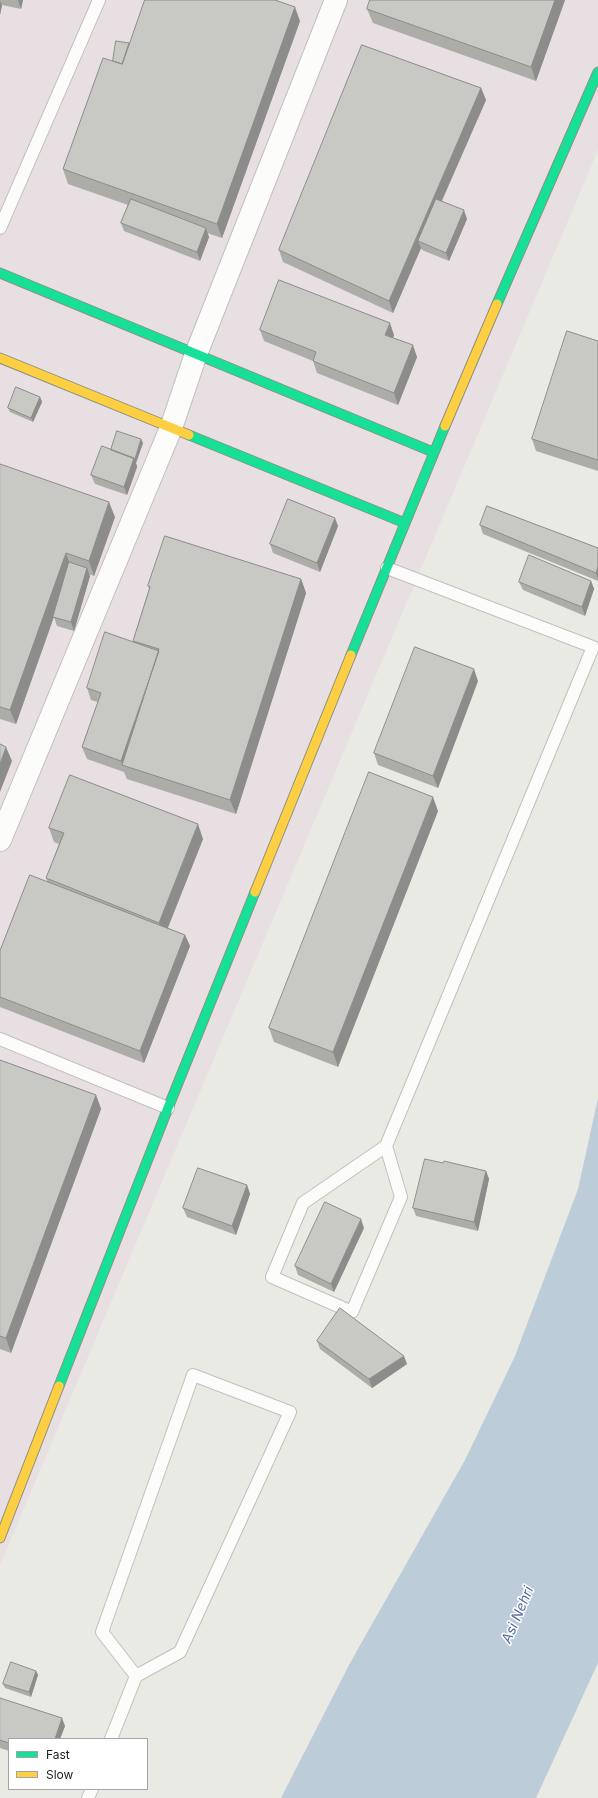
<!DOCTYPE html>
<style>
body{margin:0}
#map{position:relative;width:598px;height:1798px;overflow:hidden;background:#eaeae5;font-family:Inter,sans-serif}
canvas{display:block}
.legend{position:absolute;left:8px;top:1738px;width:140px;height:52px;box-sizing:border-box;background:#fff;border:1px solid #a4a4a4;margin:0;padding:5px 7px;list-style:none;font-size:12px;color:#1c1c1c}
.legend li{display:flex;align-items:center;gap:8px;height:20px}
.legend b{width:20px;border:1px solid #a4a4a4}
</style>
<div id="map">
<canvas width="598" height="1798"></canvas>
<ul class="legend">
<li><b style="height:5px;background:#16e098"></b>Fast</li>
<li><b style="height:5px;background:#ffcf43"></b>Slow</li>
</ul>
</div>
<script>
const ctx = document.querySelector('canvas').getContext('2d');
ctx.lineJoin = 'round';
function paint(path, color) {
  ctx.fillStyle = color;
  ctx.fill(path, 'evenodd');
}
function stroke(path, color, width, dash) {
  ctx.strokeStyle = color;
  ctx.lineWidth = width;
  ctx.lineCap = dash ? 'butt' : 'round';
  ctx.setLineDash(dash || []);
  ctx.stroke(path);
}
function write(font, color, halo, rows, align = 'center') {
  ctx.font = font + ' Inter,sans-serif';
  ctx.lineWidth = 3;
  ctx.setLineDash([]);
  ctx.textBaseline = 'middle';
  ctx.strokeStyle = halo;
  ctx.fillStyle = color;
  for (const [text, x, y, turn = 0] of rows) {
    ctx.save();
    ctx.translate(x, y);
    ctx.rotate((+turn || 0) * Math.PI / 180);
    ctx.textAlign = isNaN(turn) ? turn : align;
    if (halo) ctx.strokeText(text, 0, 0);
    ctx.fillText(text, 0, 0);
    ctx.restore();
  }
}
const industrial = new Path2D(`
 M 0,0 L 598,0 L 598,150 L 0,1565 Z`);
const water = new Path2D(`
 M 598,1098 L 598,1663 L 536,1798 L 281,1798 L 350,1663 L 465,1460 L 515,1356 L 578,1189 Z`);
const lane = new Path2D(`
 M 0,228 L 99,0
 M 0,1039 L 168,1108
 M 386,1146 L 401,1197 L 352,1312 L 272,1277 L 303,1203 L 386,1146 L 593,647 L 387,568
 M 111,1739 L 136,1676 L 180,1652 L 290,1412 L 193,1375 L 102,1632 L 136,1676
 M 88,1798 L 92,1789`);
const street = new Path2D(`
 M 0,840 L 171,428 L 196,354 L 336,0`);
const fast = new Path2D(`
 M 0,273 L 433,452
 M 497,304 L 598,72
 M 189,435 L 405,523
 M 351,655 L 445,426
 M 59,1386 L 168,1108 L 255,892`);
const slow = new Path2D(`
 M 0,358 L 189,435
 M 445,426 L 497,304
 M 255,892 L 351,655
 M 0,1538 L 59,1386`);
const wall = new Path2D(`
 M 0,0 L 23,0 L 21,9 L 2,5 L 0,15 Z
 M 565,0 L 536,81 L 373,23 L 367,9 Z
 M 300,21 L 222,238 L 207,233 L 209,237 L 200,261 L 124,231 L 121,223 L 128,205 L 68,184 L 63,169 L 113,61 L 129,43 Z
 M 481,88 L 486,100 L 442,201 L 467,219 L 449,261 L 422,250 L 421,248 L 393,313 L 283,262 L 279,250 Z
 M 260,330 L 394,335 L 393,338 L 417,357 L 398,405 L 317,373 L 313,361 L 264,341 Z
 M 598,341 L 598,471 L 536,451 L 532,439 Z
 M 40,397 L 42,402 L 33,422 L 10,412 L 8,408 Z
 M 143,443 L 136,463 L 137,467 L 127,495 L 95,484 L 91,475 L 111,450 Z
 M 0,464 L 115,517 L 94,576 L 89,574 L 90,576 L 74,631 L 57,626 L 54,617 L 16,724 L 0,719 Z
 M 480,525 L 598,548 L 598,581 L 483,534 Z
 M 338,526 L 320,572 L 273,553 L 270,544 Z
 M 301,579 L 306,593 L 236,814 L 127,779 L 124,772 L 87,759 L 82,747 L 98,702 L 91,700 L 87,688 L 134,642 L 133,641 L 149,589 L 148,586 Z
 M 591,581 L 594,589 L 585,616 L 523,590 L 519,582 Z
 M 478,681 L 438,788 L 378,765 L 374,753 Z
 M 438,811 L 338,1067 L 274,1042 L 269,1028 Z
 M 49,828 L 203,839 L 168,928 L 185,935 L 190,946 L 144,1063 L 0,1007 L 0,951 L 47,881 L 46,878 L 59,844 L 54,842 Z
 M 0,1060 L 96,1095 L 101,1109 L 11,1353 L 0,1349 Z
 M 443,1163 L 486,1171 L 489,1179 L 478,1231 L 416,1216 L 413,1208 Z
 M 247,1185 L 250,1194 L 236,1235 L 187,1217 L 183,1208 Z
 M 364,1228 L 334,1292 L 298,1275 L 295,1266 Z
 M 317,1341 L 407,1364 L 372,1388 L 320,1349 Z
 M 36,1671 L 38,1675 L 31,1697 L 5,1688 L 3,1684 Z
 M 0,1698 L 65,1726 L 60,1739 L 9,1739 L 9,1751 L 0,1748 Z`);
const shadedWall = new Path2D(`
 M 18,0 L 23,0 L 21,9 Z
 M 555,0 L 565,0 L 536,81 L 531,67 Z
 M 0,1 L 2,5 L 0,15 Z
 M 295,7 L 300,21 L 222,238 L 217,224 Z
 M 481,88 L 486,100 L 423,243 L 418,241 L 421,248 L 393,313 L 389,301 Z
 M 464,210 L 467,219 L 449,261 L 446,253 Z
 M 206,228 L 209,237 L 200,261 L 197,252 Z
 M 390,323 L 394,335 L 390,347 L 385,335 Z
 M 413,345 L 417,357 L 398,405 L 394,393 Z
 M 40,397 L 42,402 L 33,422 L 31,418 Z
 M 141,439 L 143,443 L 136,463 L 137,467 L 127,495 L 124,487 Z
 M 109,502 L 115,517 L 94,576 L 89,561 Z
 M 335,518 L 338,526 L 320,572 L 317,563 Z
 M 66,553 L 71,568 L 16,724 L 10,710 Z
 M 598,567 L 598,579 L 596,573 Z
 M 87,568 L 90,576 L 74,631 L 71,622 Z
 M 301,579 L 306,593 L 236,814 L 230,800 Z
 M 591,581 L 594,589 L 585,616 L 582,607 Z
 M 159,651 L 123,766 L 121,761 Z
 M 474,669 L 478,681 L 438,788 L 433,776 Z
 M 6,747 L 12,761 L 0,792 L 0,764 Z
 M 433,797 L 438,811 L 338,1067 L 333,1052 Z
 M 198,824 L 203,839 L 164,937 L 159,923 Z
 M 185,935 L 190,946 L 144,1063 L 140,1051 Z
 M 96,1095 L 101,1109 L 11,1353 L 6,1338 Z
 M 486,1171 L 489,1179 L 478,1231 L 474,1222 Z
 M 247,1185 L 250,1194 L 236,1235 L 232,1226 Z
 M 361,1219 L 364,1228 L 334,1292 L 331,1284 Z
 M 404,1356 L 407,1364 L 372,1388 L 369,1379 Z
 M 36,1671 L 38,1675 L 31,1697 L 29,1692 Z
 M 62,1718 L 65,1726 L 60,1739 L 55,1739 Z`);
const building = new Path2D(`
 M 145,0 L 275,0 L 295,7 L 217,224 L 63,169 L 103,58 L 122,64 Z
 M 370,0 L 555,0 L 531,67 L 367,9 Z
 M 116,41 L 129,43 L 122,64 L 113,61 Z
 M 362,45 L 481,88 L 389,301 L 279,250 Z
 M 131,199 L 206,228 L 197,252 L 121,223 Z
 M 436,199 L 464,210 L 446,253 L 418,241 Z
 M 279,280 L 390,323 L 385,335 L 413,345 L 394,393 L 313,361 L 316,352 L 260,330 Z
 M 567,331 L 598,341 L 598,460 L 532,439 Z
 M 16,387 L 40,397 L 31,418 L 8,408 Z
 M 117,431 L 141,439 L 135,459 L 111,450 Z
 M 102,446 L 134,458 L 124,487 L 91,475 Z
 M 0,464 L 109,502 L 89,561 L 66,553 L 10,710 L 0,707 Z
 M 288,499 L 335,518 L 317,563 L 270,544 Z
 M 487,506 L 598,548 L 598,567 L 596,573 L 480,525 Z
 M 165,536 L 301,579 L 230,800 L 122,765 L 159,649 L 133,641 L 150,587 L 148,586 Z
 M 529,555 L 591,581 L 582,607 L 519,582 Z
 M 69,562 L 87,568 L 71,622 L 53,617 Z
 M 105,632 L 159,651 L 121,761 L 82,747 L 101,693 L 87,688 Z
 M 415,647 L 474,669 L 433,776 L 374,753 Z
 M 0,744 L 6,747 L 0,764 Z
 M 369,772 L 433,797 L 333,1052 L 269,1028 Z
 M 70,775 L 198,824 L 159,923 L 46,878 L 64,833 L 49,828 Z
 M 30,875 L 185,935 L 140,1051 L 0,997 L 0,951 Z
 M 0,1060 L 96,1095 L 6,1338 L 0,1336 Z
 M 425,1159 L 443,1163 L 444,1161 L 486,1171 L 474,1222 L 413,1208 Z
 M 198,1168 L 247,1185 L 232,1226 L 183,1208 Z
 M 325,1202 L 361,1219 L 331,1284 L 295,1266 Z
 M 340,1308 L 404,1356 L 369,1379 L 317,1341 Z
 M 11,1662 L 36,1671 L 29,1692 L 3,1684 Z
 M 0,1698 L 62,1718 L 55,1739 L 9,1739 L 9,1743 L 0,1740 Z`);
const waterNames = [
 ["Asi Nehri",518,1615,-67]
];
paint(industrial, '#e7dfe1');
paint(water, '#bccdd9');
stroke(lane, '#c0c0bd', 14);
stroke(street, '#c0c0bd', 24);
stroke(fast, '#8c9180', 11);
stroke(slow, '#8c9180', 11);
stroke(lane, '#fcfcfb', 12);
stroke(street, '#fcfcfb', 22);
stroke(fast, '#16e098', 9);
stroke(slow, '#ffcf43', 9);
paint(wall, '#acaca9');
paint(shadedWall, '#8c8c8a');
paint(building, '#c8c8c5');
stroke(building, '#8c8c8a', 1);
write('italic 14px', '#55699f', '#fff', waterNames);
</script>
